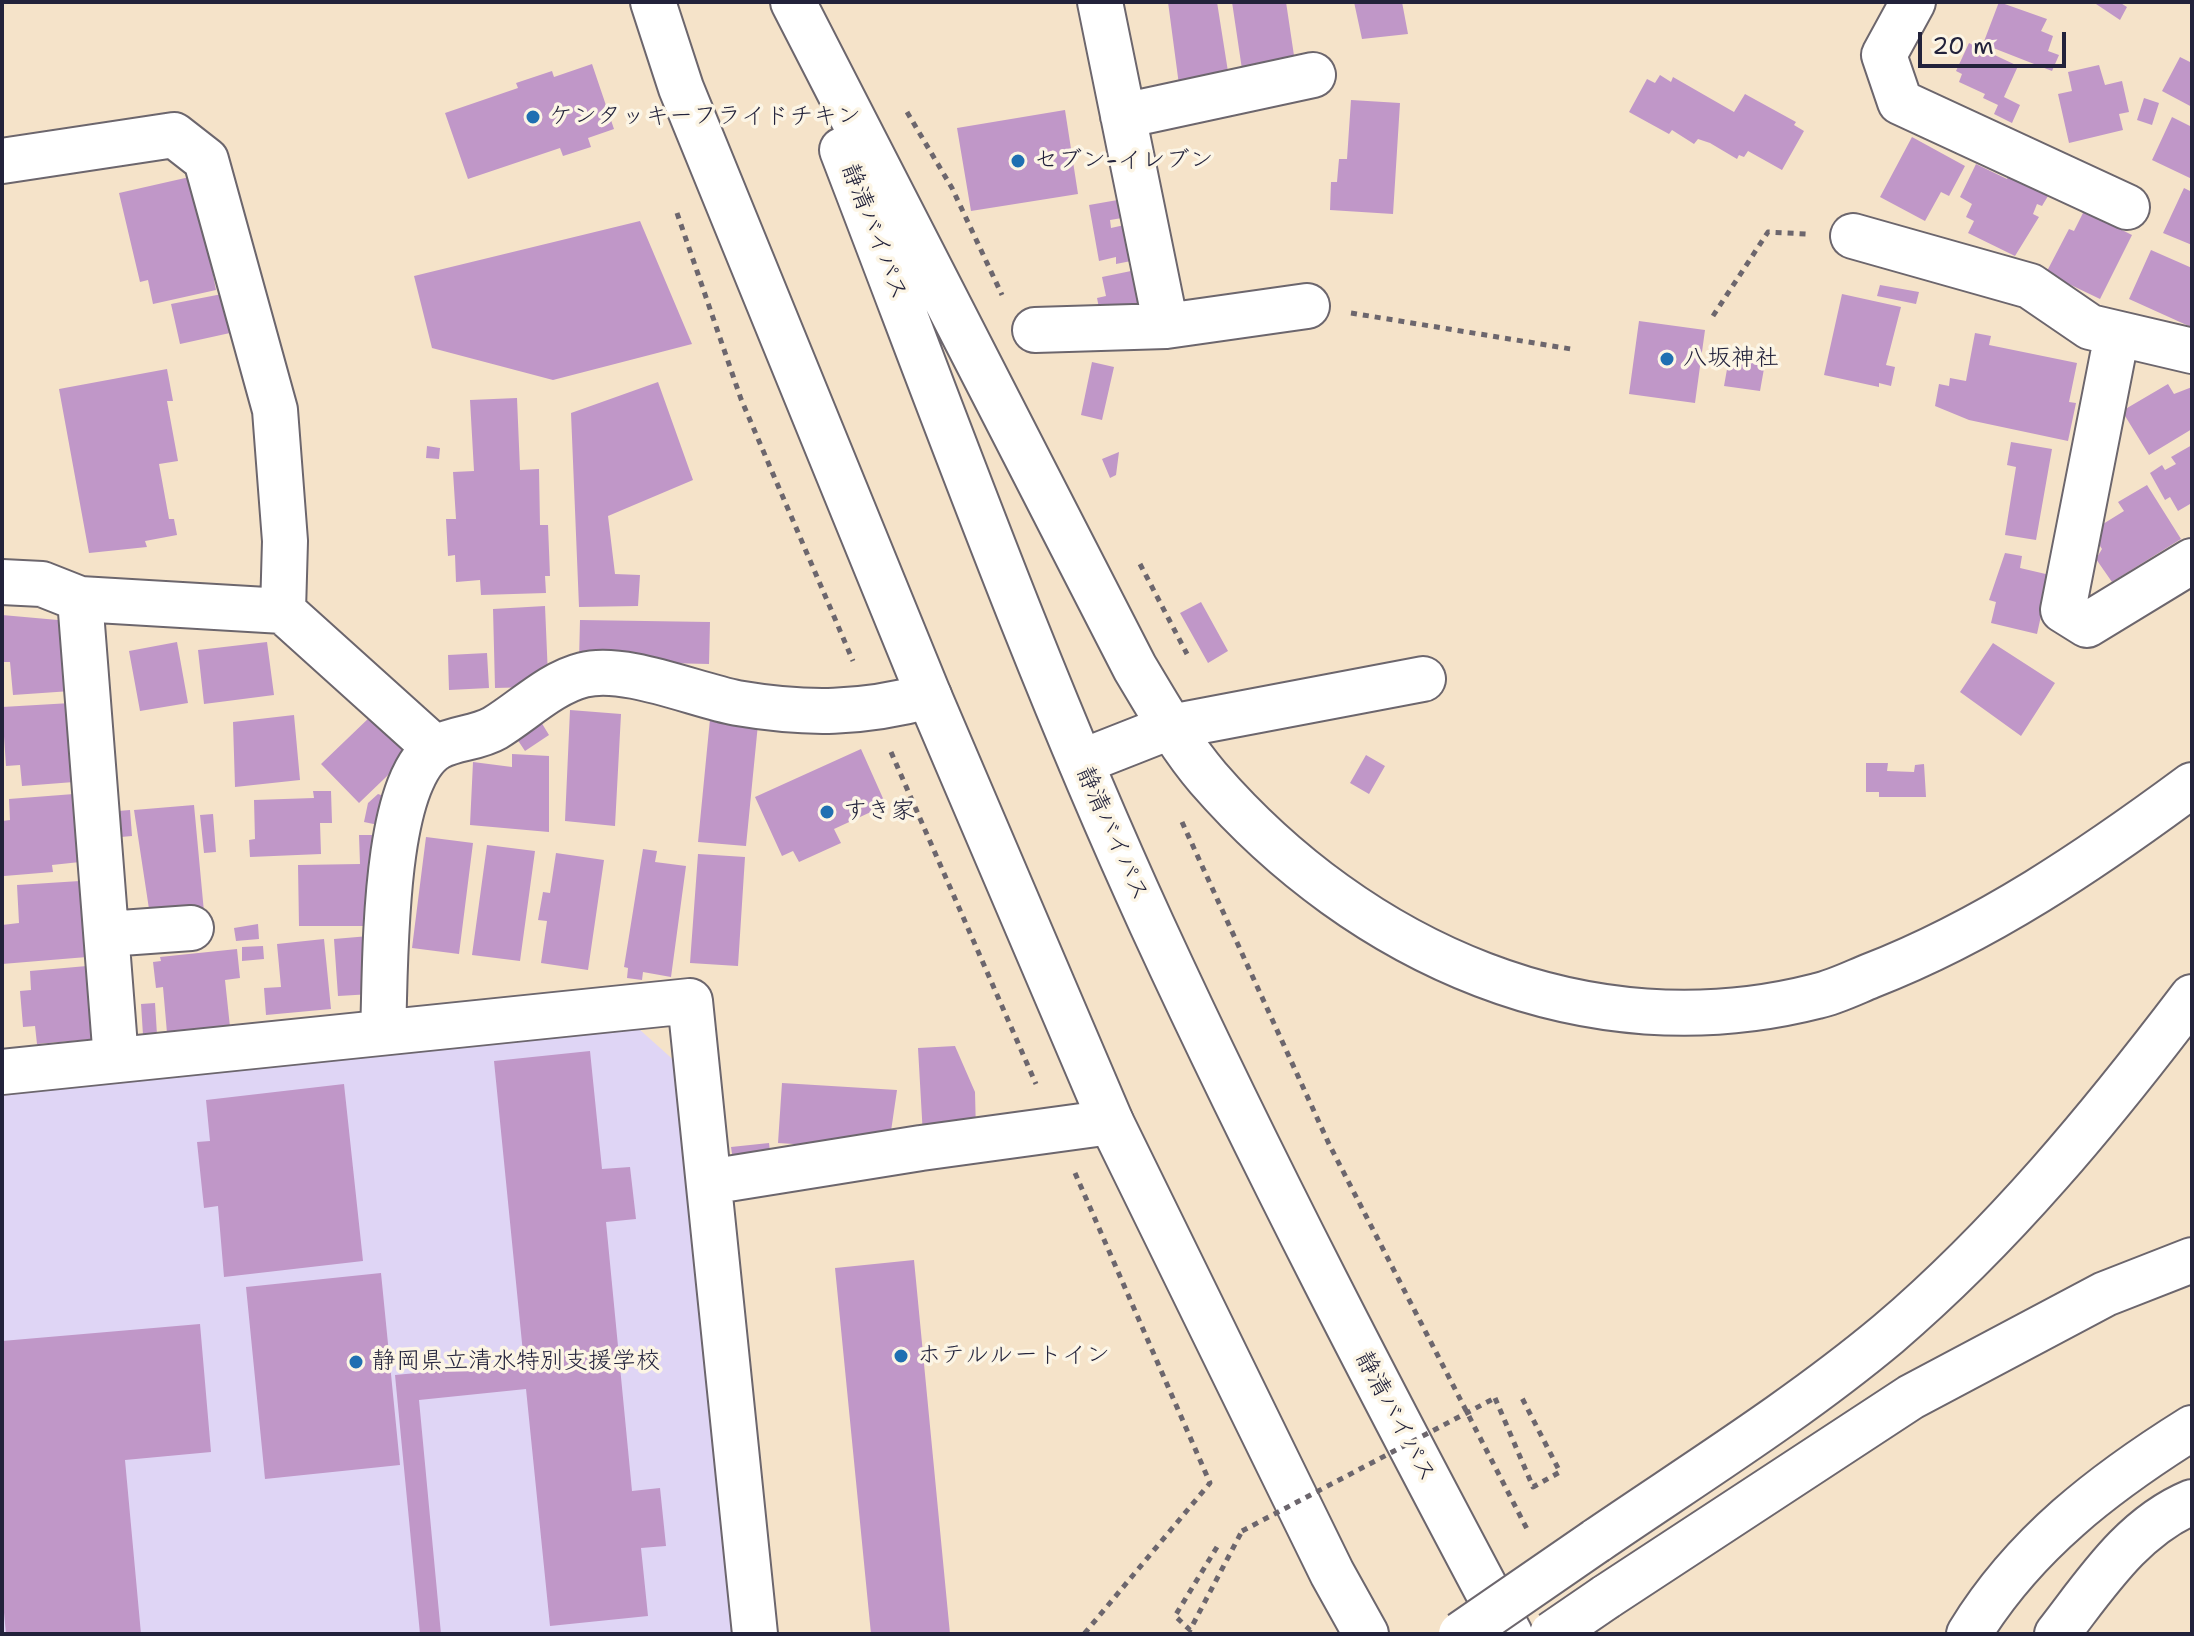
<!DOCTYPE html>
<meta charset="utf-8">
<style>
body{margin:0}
#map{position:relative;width:2194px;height:1636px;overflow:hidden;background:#f5e3c9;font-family:"Shantell Sans",sans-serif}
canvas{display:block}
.frame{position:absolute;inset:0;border:4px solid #22223b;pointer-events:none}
.scale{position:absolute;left:1918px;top:32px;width:148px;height:36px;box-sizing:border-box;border:4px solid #22223b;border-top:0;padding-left:10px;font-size:24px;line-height:28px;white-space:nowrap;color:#22223b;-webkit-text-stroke:6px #fcf5e5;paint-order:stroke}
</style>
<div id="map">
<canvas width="2194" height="1636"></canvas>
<div class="frame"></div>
<div class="scale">20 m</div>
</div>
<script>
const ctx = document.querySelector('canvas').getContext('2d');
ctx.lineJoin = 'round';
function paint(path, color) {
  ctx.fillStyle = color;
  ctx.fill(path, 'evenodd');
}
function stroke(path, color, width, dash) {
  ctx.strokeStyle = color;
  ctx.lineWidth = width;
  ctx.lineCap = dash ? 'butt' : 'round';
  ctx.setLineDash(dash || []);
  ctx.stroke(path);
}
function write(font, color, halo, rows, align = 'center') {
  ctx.font = font + ' "Shantell Sans","Klee One",sans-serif';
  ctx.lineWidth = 7;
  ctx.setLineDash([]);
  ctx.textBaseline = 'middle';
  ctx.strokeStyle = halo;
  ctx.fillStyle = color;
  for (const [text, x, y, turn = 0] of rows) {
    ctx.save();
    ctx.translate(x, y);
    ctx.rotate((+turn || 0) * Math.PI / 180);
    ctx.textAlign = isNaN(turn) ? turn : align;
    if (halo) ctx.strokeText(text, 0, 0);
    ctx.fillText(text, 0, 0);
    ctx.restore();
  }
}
const built = new Path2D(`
 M 629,1020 L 678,1064 L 738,1634 L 2,1634 L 2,1091 Z`);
const building = new Path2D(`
 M 1168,2 L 1217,2 L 1229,78 L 1179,85 Z
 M 1232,2 L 1286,2 L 1296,69 L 1243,76 Z
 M 1354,2 L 1402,2 L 1408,34 L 1362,39 Z
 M 1999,2 L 2047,19 L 2041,31 L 2053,36 L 2048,51 L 2059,55 L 2052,71 L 1983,44 Z
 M 2098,2 L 2119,2 L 2127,7 L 2120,20 L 2096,4 Z
 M 1969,43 L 2018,66 L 2004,97 L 2020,105 L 2012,123 L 1994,114 L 1998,105 L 1983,98 L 1985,94 L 1959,82 L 1962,74 L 1956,71 Z
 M 2180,57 L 2192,63 L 2192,107 L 2162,91 Z
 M 592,64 L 614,129 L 588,138 L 591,147 L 563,156 L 560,148 L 468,179 L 445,113 L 518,88 L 516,83 L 552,71 L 554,77 Z
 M 2099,65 L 2105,85 L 2122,81 L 2129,112 L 2119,114 L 2123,130 L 2069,143 L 2058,94 L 2072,91 L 2068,72 Z
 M 1660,75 L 1671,82 L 1673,77 L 1734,112 L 1745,94 L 1796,122 L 1794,125 L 1804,131 L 1782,170 L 1748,151 L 1744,157 L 1739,155 L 1737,159 L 1710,143 L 1698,139 L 1694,144 L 1672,130 L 1669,134 L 1629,112 L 1647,79 L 1655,83 Z
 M 2144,98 L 2159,103 L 2152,125 L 2137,120 Z
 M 1351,100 L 1400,103 L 1393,214 L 1330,210 L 1331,182 L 1337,182 L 1339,159 L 1347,159 Z
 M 1065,110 L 1078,194 L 971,211 L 957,128 Z
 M 2172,117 L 2192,127 L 2192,179 L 2152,160 Z
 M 1912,137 L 1965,166 L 1949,196 L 1941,192 L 1925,221 L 1880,197 Z
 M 1976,164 L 2007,179 L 2009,175 L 2048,196 L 2042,206 L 2037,204 L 2033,214 L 2039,217 L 2015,256 L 1968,233 L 1974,221 L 1966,217 L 1972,204 L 1960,197 Z
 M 194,176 L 216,290 L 153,304 L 148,280 L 140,282 L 119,193 Z
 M 2184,188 L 2192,192 L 2192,245 L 2163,233 Z
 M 1129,198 L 1134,216 L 1110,220 L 1111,228 L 1129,224 L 1136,260 L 1116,264 L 1116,257 L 1099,261 L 1089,205 Z
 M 2084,211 L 2132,235 L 2100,299 L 2046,273 L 2069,229 L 2074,231 Z
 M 640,221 L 692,344 L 553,380 L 432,348 L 414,276 Z
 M 2151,250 L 2192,268 L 2191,327 L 2129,299 Z
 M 1131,271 L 1138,305 L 1100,313 L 1097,298 L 1106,296 L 1102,277 Z
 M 1880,285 L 1919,292 L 1916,304 L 1877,296 Z
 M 222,294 L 230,333 L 180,344 L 171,304 Z
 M 1842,294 L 1901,307 L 1886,365 L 1895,367 L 1891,386 L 1879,383 L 1879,387 L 1824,375 Z
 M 1639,321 L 1705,330 L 1695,403 L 1629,394 Z
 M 1975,333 L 1991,336 L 1989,345 L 2077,363 L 2069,402 L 2076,403 L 2068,441 L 1969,420 L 1935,406 L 1939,384 L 1949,386 L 1950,378 L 1966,381 Z
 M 1729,358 L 1765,363 L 1760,391 L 1724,386 Z
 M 1092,362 L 1114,367 L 1102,420 L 1081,415 Z
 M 167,369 L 173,401 L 167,401 L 178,461 L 159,464 L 169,519 L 174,519 L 177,535 L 145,541 L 147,547 L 89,553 L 59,389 Z
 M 658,382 L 693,480 L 608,516 L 615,574 L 640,575 L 638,606 L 579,607 L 571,413 Z
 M 2168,384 L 2174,394 L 2192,387 L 2192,429 L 2149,455 L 2122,411 Z
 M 517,398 L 520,470 L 539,469 L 540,525 L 548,525 L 550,576 L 545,576 L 546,593 L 481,595 L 480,580 L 456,582 L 455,555 L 448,556 L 446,519 L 456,519 L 453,472 L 474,471 L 470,400 Z
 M 2011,442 L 2052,449 L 2036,540 L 2005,535 L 2016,467 L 2007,465 Z
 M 2192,445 L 2192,509 L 2190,504 L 2178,511 L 2170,497 L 2165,500 L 2150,473 L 2162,465 L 2165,470 L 2176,464 L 2171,457 Z
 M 427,446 L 440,448 L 439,459 L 426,458 Z
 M 1119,452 L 1116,475 L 1110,478 L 1102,459 Z
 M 2147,485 L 2181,539 L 2112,582 L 2096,559 L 2102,549 L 2098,543 L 2103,524 L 2124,511 L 2118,502 Z
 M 2005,553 L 2022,556 L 2020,568 L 2050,575 L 2037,634 L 1991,623 L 1996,602 L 1989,600 Z
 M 1201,602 L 1228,651 L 1208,663 L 1180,613 Z
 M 545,606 L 548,676 L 534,687 L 495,688 L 493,609 Z
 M 2,615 L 58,620 L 67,638 L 71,691 L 13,695 L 10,662 L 2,662 Z
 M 580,620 L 710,622 L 709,664 L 579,661 Z
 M 177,642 L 188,703 L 140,711 L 129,651 Z
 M 267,642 L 274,695 L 204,704 L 198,650 Z
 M 1993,643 L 2055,683 L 2021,736 L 1960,692 Z
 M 487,653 L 489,688 L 449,690 L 448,655 Z
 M 71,703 L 74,782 L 22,786 L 20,765 L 6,766 L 2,707 Z
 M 570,710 L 621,714 L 615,826 L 565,821 Z
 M 294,715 L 300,780 L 235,787 L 233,722 Z
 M 372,715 L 410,754 L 359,803 L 321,764 Z
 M 538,717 L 549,735 L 525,751 L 513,733 Z
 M 710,719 L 758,724 L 746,846 L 698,842 Z
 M 861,749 L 886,805 L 834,829 L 841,843 L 799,862 L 793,851 L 782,856 L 755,797 Z
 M 512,754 L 549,756 L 549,832 L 470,825 L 473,762 L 512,767 Z
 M 1366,755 L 1385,766 L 1369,794 L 1350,783 Z
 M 1866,763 L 1888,763 L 1887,771 L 1914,772 L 1915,765 L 1924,764 L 1926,797 L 1879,797 L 1879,792 L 1866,792 Z
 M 313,791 L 331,791 L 332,823 L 320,823 L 321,854 L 250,857 L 249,840 L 255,839 L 254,800 L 314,798 Z
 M 74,794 L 80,862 L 52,865 L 53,872 L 4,876 L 2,821 L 10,820 L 9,799 Z
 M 378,794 L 393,799 L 388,827 L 364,822 L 368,803 Z
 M 194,805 L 204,912 L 164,916 L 163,908 L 149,909 L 134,810 Z
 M 130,810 L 132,836 L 121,837 L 118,811 Z
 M 213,814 L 216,852 L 204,853 L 200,815 Z
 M 359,835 L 387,835 L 383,926 L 299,926 L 298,865 L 360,864 Z
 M 426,837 L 473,843 L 459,954 L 412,948 Z
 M 487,845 L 535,851 L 520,961 L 472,955 Z
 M 643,849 L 657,851 L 655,862 L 686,866 L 671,977 L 643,972 L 642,980 L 627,978 L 628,968 L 624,967 Z
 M 556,853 L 604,860 L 588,970 L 541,963 L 547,921 L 538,920 L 543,892 L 550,893 Z
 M 698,854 L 745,857 L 738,966 L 690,963 Z
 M 80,881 L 87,957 L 2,964 L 2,925 L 19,923 L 17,885 Z
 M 258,924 L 259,939 L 236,941 L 234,928 Z
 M 369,936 L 372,994 L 338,996 L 334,939 Z
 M 324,939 L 331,1009 L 266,1015 L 264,988 L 281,987 L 277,944 Z
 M 263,946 L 264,959 L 242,961 L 242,947 Z
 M 237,949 L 240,978 L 225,980 L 230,1027 L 167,1033 L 163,987 L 156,988 L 153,962 L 161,961 L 160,957 Z
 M 87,966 L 94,1039 L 37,1044 L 35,1026 L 23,1027 L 20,991 L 31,990 L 30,971 Z
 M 155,1003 L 157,1035 L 143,1035 L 141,1004 Z
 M 955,1046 L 975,1092 L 976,1133 L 923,1136 L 918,1048 Z
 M 590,1051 L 602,1169 L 630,1167 L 636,1219 L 606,1222 L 632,1491 L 660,1488 L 666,1546 L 641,1548 L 648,1616 L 550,1626 L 526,1389 L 419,1400 L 441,1634 L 420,1634 L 395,1375 L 524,1363 L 494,1061 Z
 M 782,1083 L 897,1090 L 890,1138 L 871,1149 L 778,1143 Z
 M 344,1084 L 363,1261 L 224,1277 L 218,1206 L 204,1208 L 197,1142 L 210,1141 L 206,1100 Z
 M 769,1143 L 772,1169 L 735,1174 L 731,1147 Z
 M 914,1260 L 950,1634 L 871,1634 L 835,1268 Z
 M 381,1273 L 400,1465 L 265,1479 L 246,1287 Z
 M 200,1324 L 211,1452 L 125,1460 L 141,1634 L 6,1634 L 2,1591 L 2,1341 Z`);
const path = new Path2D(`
 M 907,112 L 952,188 L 1002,295
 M 677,213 L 741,399 L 853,661
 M 1351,313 L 1571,349
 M 1713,316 L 1768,232 L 1806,234
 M 1140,564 L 1187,654
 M 891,752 L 1036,1084
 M 1182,822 L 1329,1144 L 1528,1531
 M 1075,1173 L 1210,1483 L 1084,1634
 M 1495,1398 L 1533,1487 L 1560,1472 L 1521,1396
 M 1217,1547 L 1175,1616 L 1190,1630 L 1242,1531`);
const minor = new Path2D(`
 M 1100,2 L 1166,326
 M 1913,2 L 1884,55 L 1900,102 L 2127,207
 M 1123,116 L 1313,75
 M 2,161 L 174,135 L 206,160 L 275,410 L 285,541 L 283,611
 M 1853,236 L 2030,286 L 2090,327 L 2192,351
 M 1035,330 L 1166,326 L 1307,306
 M 2117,334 L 2063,610 L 2087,625 L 2192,561
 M 2,582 L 42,584 L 80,599 L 283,611 L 435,748
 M 80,599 L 116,1060
 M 1081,762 L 1170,727 L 1423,679
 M 107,934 L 191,928
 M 383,1032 C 386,971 381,779 438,747 C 455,738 478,738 495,728 C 523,711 551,683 583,675 C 624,664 695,695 737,703 C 808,715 861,714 929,696
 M 2,1072 L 690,1001 L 755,1634
 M 709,1182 L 921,1148 L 1111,1122
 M 2057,1634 C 2096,1584 2132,1527 2192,1502`);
const highway = new Path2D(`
 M 653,2 L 681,88 L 929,696 L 1111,1122 L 1332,1573 L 1366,1634
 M 793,2 L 1135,668 C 1158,706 1179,744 1208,778 C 1360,953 1586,1055 1817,996 C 1835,992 1853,983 1870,976 C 1986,931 2092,859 2192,785
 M 842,150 C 942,410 1036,672 1152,925 C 1263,1166 1386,1401 1510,1634
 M 1596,1541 C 1694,1474 1797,1410 1888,1334 C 2003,1236 2101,1117 2192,997
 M 1606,1597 L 1911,1397 L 2105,1294 L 2192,1260
 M 1969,1634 C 2024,1544 2104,1483 2192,1428`);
const pathBridge = new Path2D(`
 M 1242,1531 L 1495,1398`);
const highwayBridge = new Path2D(`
 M 1461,1634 L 1596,1541
 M 1552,1634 L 1606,1597`);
const markers = [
 [533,117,8,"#1f6fb2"],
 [1018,161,8,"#1f6fb2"],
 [1667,359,8,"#1f6fb2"],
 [827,812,8,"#1f6fb2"],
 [901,1356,8,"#1f6fb2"],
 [356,1362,8,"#1f6fb2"]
];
const poiNames = [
 ["ケンタッキーフライドチキン",549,117],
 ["セブン-イレブン",1034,161],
 ["八坂神社",1683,359],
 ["すき家",843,812],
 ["ホテルルートイン",917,1356],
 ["静岡県立清水特別支援学校",372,1362]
];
const streetNames = [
 ["静清バイパス",874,232,69],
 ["静清バイパス",1112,834,66],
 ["静清バイパス",1395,1417,62]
];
paint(built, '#dfd5f5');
paint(building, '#c097c8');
stroke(minor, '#6c666d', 48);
stroke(highway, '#6c666d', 48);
stroke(path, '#6c666d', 5, [6, 6]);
stroke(minor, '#fff', 44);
stroke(highway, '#fff', 44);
stroke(highwayBridge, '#6c666d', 48, []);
stroke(pathBridge, '#6c666d', 5, [6, 6]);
stroke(highwayBridge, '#fff', 44);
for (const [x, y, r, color] of markers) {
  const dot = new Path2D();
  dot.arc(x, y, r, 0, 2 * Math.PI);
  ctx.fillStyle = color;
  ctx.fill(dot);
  stroke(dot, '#fcf5e5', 3);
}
write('24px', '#22223b', '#fcf5e5', poiNames, 'left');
write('24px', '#22223b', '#fcf5e5', streetNames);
</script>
